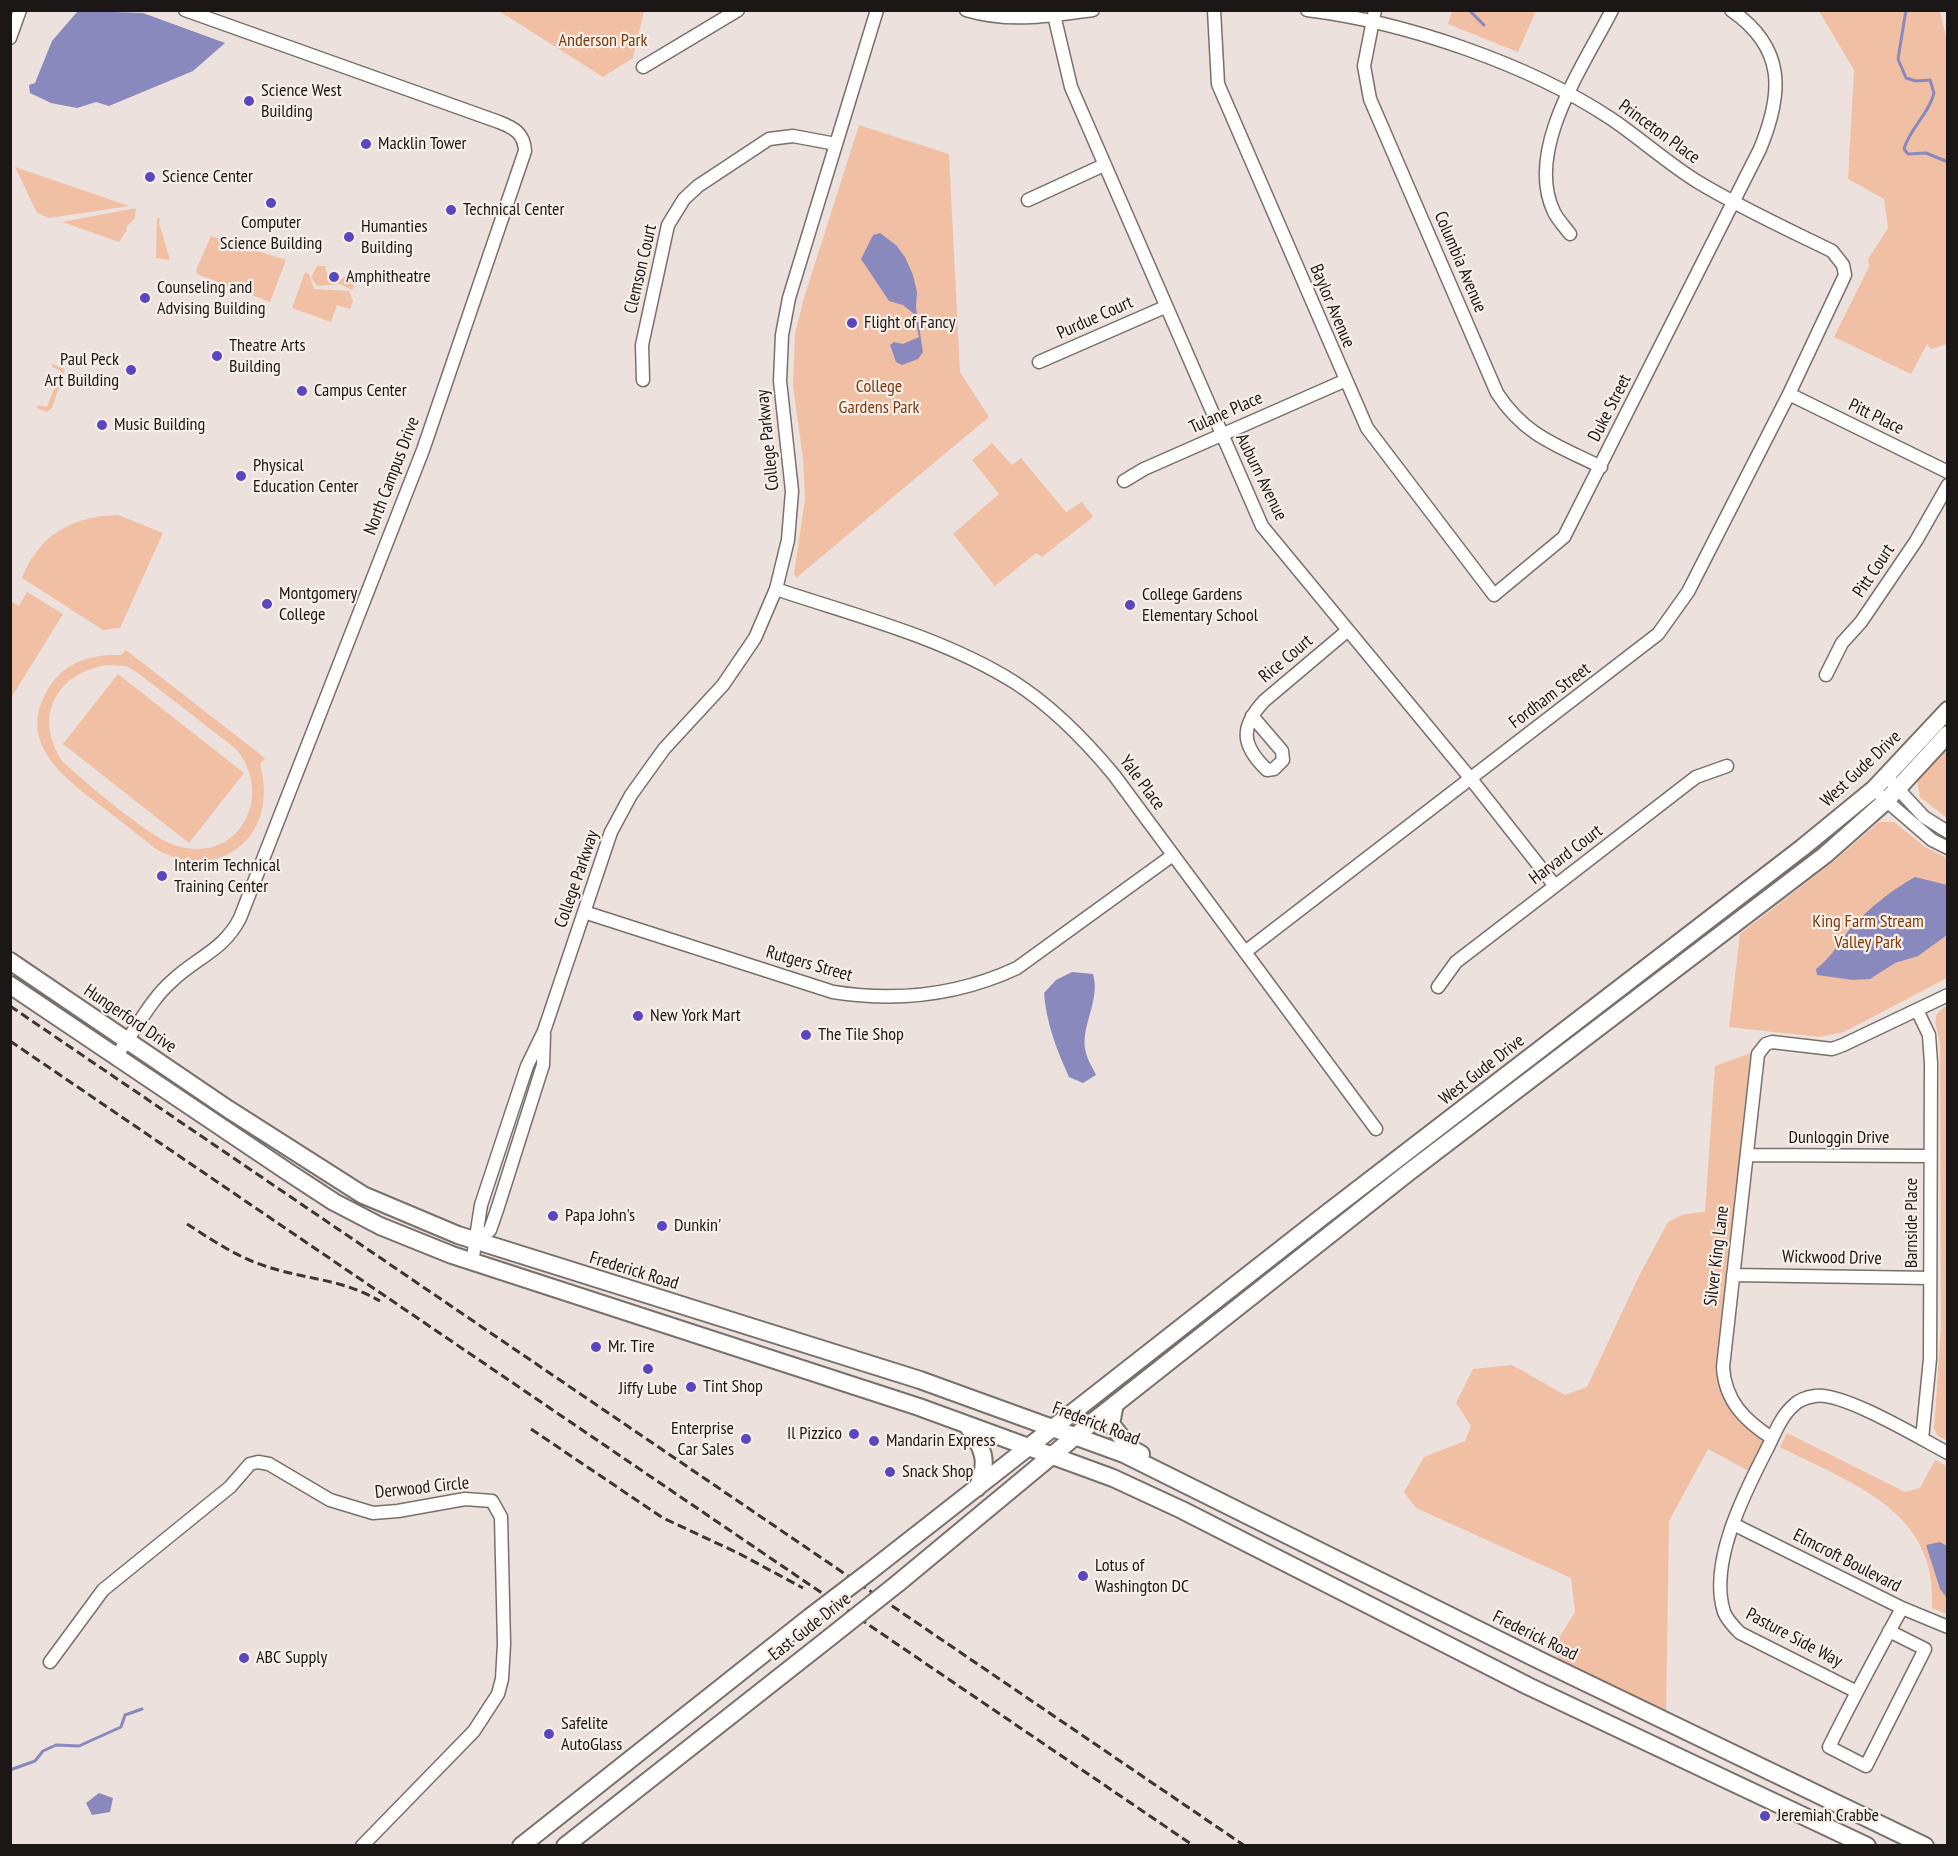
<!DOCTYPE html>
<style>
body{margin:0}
#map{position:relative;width:1958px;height:1856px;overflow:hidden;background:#ece1dc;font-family:"PT Sans Narrow",sans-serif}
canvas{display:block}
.frame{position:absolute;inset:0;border:12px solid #1b1716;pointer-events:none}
</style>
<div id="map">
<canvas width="1958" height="1856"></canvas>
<div class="frame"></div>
</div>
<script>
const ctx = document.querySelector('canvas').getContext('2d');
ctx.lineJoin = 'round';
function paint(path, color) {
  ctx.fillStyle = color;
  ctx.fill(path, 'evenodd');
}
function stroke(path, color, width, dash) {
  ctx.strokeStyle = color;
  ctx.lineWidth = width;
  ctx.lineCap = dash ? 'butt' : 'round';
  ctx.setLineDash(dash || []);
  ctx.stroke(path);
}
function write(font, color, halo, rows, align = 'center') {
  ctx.font = font + ' "PT Sans Narrow",sans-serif';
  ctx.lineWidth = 4.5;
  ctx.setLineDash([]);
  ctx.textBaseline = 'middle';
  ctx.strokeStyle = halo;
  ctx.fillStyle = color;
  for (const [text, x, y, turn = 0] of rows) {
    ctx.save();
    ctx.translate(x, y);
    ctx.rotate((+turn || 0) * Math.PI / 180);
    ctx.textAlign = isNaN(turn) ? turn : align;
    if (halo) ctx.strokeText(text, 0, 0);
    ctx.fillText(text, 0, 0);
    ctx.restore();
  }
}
const green = new Path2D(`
 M 499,11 L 644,10 L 644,11 L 633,58 L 603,77 Z
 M 1452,11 L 1452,10 L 1536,11 L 1518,52 L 1448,24 Z
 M 1819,11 L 1940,11 L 1948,45 L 1947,344 L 1931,349 L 1927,344 L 1911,374 L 1834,337 L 1869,267 L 1868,259 L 1888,228 L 1884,199 L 1848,179 L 1854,70 Z
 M 859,125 L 949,154 L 960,372 L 989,417 L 796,578 L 794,574 L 805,499 L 803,459 L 793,386 L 795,334 L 804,298 Z
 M 15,167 L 129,206 L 49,218 L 37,213 Z
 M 136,208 L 135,218 L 126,227 L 127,230 L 119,242 L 62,222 Z
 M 157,217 L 160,219 L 159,223 L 170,260 L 156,258 Z
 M 211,236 L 286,260 L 270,302 L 197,274 L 196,270 Z
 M 317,266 L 325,266 C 326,276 332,280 342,279 L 349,273 C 354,277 356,284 352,290 L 340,284 L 317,286 L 311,277 Z
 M 305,272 L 309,274 L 314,289 L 349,291 L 353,301 L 350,309 L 337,305 L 331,322 L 292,308 Z
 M 52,364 L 65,369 L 52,408 L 47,412 L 36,408 L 39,405 L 47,407 L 61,371 L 52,367 Z
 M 992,443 L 1012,465 L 1021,458 L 1066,512 L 1082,502 L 1093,517 L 1042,557 L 1036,553 L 995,586 L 953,534 L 999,494 L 972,460 Z
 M 118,515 L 163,533 L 120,628 L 103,630 L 22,578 C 39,535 72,516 118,515 Z
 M 27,592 L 63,614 L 11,698 L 11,601 L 19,606 Z
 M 126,650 L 265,758 L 260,764 C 280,835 221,885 156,849 C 136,833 117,818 97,803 C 57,772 14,738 52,683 C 69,660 94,654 121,655 ZM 106,665 L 126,666 L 138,673 L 236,749 C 275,796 239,864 177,846 C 151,839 85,782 63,762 C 33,718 55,674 106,665 Z
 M 118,674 L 244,773 L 189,843 L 63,744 Z
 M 1947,747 L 1948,818 L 1947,818 L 1920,797 L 1917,780 Z
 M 1879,822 L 1894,822 L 1925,847 L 1947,858 L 1947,978 L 1844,1032 L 1820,1037 L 1729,1027 L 1740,934 L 1833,862 Z
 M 1947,1006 L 1947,1441 L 1937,1435 L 1934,1428 L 1941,1328 L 1940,1046 C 1939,1028 1927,1016 1947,1006 Z
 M 1751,1053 L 1757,1059 L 1724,1352 L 1727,1392 L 1772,1438 L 1754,1474 L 1708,1449 L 1669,1521 L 1666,1718 L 1561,1663 L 1553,1648 L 1575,1612 L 1571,1578 L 1416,1508 L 1404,1492 L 1424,1457 L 1465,1441 L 1471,1426 L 1456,1403 L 1473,1369 L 1512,1365 L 1565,1395 L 1587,1387 L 1640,1274 L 1668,1222 L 1684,1214 L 1705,1212 L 1715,1066 Z
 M 1787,1433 L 1905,1492 L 1920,1488 L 1935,1460 L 1947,1466 L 1947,1614 L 1932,1608 C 1938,1510 1852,1484 1780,1447 Z`);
const water = new Path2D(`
 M 82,11 L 143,13 L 225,43 L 193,71 L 109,106 L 96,102 L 77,108 L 51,103 L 30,93 L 29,85 L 35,83 L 52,41 L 77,12 Z
 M 880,233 L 896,245 L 905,257 L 913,275 L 917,292 L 916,307 L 923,352 L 918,359 L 902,365 L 896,362 L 890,345 L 894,342 L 903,344 L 919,337 L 914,314 L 903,305 L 889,301 L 861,259 L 873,235 Z
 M 1915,877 L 1947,885 L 1947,935 L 1918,956 L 1895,963 L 1870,979 L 1853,980 L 1817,975 L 1816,969 C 1830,958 1836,948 1846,934 C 1862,913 1893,889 1915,877 Z
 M 1072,972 L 1093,974 C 1101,1001 1079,1028 1086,1053 C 1088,1061 1093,1068 1096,1075 L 1083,1083 L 1069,1077 C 1057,1051 1046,1022 1044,993 L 1056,980 Z
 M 1940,1542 L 1947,1546 L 1947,1598 L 1940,1589 L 1926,1545 Z
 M 99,1793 L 113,1798 L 110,1812 L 92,1815 L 86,1803 Z`);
const stream = new Path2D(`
 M 1469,10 L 1484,25
 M 1906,10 L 1898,59 L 1906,78 L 1916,81 L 1930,80 L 1934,93 C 1929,114 1910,128 1904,149 L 1908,154 L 1926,153 L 1948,162
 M 10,1770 L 35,1761 L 43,1751 L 56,1745 L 79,1746 L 121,1727 L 125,1715 L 142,1709`);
const minor = new Path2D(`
 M 966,10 C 1009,23 1050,16 1093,10
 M 1214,10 L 1218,84 L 1367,428 L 1494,595 L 1564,537 L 1760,149 C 1783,93 1786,48 1731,10
 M 1375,10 L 1364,66 L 1370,99 L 1497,393 C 1525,436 1557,445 1601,467
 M 1054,15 L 1071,87 L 1262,526 L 1471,779 L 1555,886
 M 10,38 L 20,10
 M 643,67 L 738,10
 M 1028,200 L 1104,165
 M 1570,234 C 1565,227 1558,220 1554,212 C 1524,150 1584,65 1612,10
 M 1039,362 L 1165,307
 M 643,380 L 642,345 L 668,225 L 684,199 L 698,186 L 769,139 L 793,136 L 836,144
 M 1789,394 L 1948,472
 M 1124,481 L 1144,469 L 1344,381
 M 776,589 C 856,616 942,637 1014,682 C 1053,707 1085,740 1114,775 L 1376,1129
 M 1826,675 L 1842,643 L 1861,622 L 1916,541 L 1948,485
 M 1252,716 L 1282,751 L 1283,760 L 1274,769 L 1267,770 C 1241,745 1240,727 1264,701 L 1347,631
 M 1886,776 L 1924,817 L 1948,832
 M 1881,796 L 1932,840 L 1948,848
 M 584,912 L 833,992 C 897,1002 957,996 1017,968 L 1173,855
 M 1245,952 L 1658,634 L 1688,592 L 1789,394 L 1845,275 L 1843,265 L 1832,251 C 1787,229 1741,208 1698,182 C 1667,163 1640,138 1610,118 C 1528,64 1405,22 1307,10
 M 1438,987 L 1456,962 L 1555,886 L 1696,777 L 1727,766
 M 1917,1010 L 1929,1035 L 1931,1063 L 1930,1359 L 1922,1439
 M 116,1056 C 135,1032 149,1001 172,981 C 196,958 224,950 240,918 L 423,450 L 525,151 C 524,133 514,128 499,122 L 185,10
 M 1747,1155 L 1930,1156
 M 477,1242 L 490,1230 L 497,1210 L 543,1065 L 544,1035
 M 472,1263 L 481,1205 L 527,1066 L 544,1031 L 611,832 L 631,795 L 664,749 L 723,685 L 755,638 L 776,589 L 788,540 L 792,491 L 780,381 L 782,335 L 789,298 L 877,10
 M 1733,1275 L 1930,1278
 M 1772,1438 C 1745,1421 1725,1401 1723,1367 L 1758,1054 L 1766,1044 L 1772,1042 L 1832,1049 L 1843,1045 L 1948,995
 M 1733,1524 L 1902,1608 L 1948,1627
 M 1889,1631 L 1925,1649 L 1866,1766 L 1829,1747 C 1852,1700 1877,1654 1902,1608
 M 50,1662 L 103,1590 L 230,1487 L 250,1464 L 258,1462 L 269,1464 L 330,1500 L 373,1513 L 398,1511 L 465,1499 L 492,1501 L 501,1517 L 504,1644 L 502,1679 L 498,1694 L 474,1731 L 362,1846
 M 1857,1692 L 1740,1633 C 1734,1627 1727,1620 1724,1612 C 1708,1562 1746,1490 1768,1447 C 1775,1433 1781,1416 1794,1405 C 1799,1400 1808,1397 1815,1396 C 1842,1391 1921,1439 1948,1453`);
const major = new Path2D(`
 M 10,961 L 228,1109 L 363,1195 L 458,1235 L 920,1380 L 1124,1454 L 1541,1661 L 1925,1846
 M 10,985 L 288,1172 L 334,1202 L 380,1226 L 452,1255 L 919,1407 L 1113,1478 L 1182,1510 L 1528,1686 L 1867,1846
 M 1115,1404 L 1111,1424 L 1130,1448 L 1141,1454
 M 967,1425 C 983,1447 990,1462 977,1488
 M 869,1572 L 1322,1217 L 1802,848 L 1874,789 L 1948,710
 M 897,1584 L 1090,1424 L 1409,1172 L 1825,855 L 1886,801 L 1948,734
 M 521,1846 L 810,1617
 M 565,1846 L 829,1638`);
const rail = new Path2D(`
 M 10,1006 L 1245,1846
 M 10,1041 L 1194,1846
 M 187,1224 C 212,1240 237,1257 265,1266 C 306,1280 340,1278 380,1301
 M 531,1429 L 663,1518 L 738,1553 L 803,1588`);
const majorBridge = new Path2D(`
 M 810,1617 L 869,1572
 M 829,1638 L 897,1584`);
const markers = [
 [249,101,6,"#5a46be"],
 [366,144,6,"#5a46be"],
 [150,177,6,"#5a46be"],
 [271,203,6,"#5a46be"],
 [451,210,6,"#5a46be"],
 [349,237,6,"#5a46be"],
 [334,277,6,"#5a46be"],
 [145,298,6,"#5a46be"],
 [852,323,6,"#5a46be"],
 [217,356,6,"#5a46be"],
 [131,370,6,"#5a46be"],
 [302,391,6,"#5a46be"],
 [102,425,6,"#5a46be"],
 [241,476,6,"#5a46be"],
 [267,604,6,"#5a46be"],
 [1130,605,6,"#5a46be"],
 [162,876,6,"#5a46be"],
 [638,1016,6,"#5a46be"],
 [806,1035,6,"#5a46be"],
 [553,1216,6,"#5a46be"],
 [662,1226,6,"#5a46be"],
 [596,1347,6,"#5a46be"],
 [648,1369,6,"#5a46be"],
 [691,1387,6,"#5a46be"],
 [854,1434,6,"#5a46be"],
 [746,1439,6,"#5a46be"],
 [874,1441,6,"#5a46be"],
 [890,1472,6,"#5a46be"],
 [1083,1576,6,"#5a46be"],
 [244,1658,6,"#5a46be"],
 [549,1734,6,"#5a46be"],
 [1765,1816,6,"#5a46be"]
];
const parkNames = [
 ["Anderson Park",603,41],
 ["College",879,387],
 ["Gardens Park",879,408],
 ["King Farm Stream",1868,922],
 ["Valley Park",1868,943]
];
const poiNames = [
 ["Science West",261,91],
 ["Building",261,112],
 ["Macklin Tower",378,144],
 ["Science Center",162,177],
 ["Technical Center",463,210],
 ["Computer",271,223,"center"],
 ["Science Building",271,244,"center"],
 ["Humanties",361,227],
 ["Building",361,248],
 ["Amphitheatre",346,277],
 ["Counseling and",157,288],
 ["Advising Building",157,309],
 ["Flight of Fancy",864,323],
 ["Theatre Arts",229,346],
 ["Building",229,367],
 ["Paul Peck",119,360,"right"],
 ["Art Building",119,381,"right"],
 ["Campus Center",314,391],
 ["Music Building",114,425],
 ["Physical",253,466],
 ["Education Center",253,487],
 ["Montgomery",279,594],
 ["College",279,615],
 ["College Gardens",1142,595],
 ["Elementary School",1142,616],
 ["Interim Technical",174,866],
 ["Training Center",174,887],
 ["New York Mart",650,1016],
 ["The Tile Shop",818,1035],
 ["Papa John's",565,1216],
 ["Dunkin'",674,1226],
 ["Mr. Tire",608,1347],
 ["Tint Shop",703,1387],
 ["Jiffy Lube",648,1389,"center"],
 ["Enterprise",734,1429,"right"],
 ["Car Sales",734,1450,"right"],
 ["Il Pizzico",842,1434,"right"],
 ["Mandarin Express",886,1441],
 ["Snack Shop",902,1472],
 ["Lotus of",1095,1566],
 ["Washington DC",1095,1587],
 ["ABC Supply",256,1658],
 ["Safelite",561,1724],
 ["AutoGlass",561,1745],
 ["Jeremiah Crabbe",1777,1816]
];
const streetNames = [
 ["Princeton Place",1659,132,36],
 ["Columbia Avenue",1460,262,67],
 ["Clemson Court",641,269,-77],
 ["Baylor Avenue",1332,306,67],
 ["Purdue Court",1095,318,-24],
 ["Duke Street",1610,408,-63],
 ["Tulane Place",1226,413,-24],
 ["Pitt Place",1876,417,26],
 ["College Parkway",768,440,-96],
 ["North Campus Drive",392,476,-69],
 ["Auburn Avenue",1261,477,64],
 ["Pitt Court",1874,571,-56],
 ["Rice Court",1286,659,-40],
 ["Fordham Street",1550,696,-37],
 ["West Gude Drive",1861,769,-43],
 ["Yale Place",1142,783,53],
 ["Harvard Court",1566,855,-37],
 ["College Parkway",577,879,-71],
 ["Rutgers Street",809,964,16],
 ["Hungerford Drive",130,1019,34],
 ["West Gude Drive",1482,1070,-38],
 ["Dunloggin Drive",1839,1138],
 ["Barnside Place",1912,1223,-90],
 ["Silver King Lane",1717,1256,-83],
 ["Wickwood Drive",1832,1258,1],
 ["Frederick Road",634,1271,17],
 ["Frederick Road",1096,1424,21],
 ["Derwood Circle",422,1488,-6],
 ["Elmcroft Boulevard",1847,1561,27],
 ["East Gude Drive",810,1627,-38],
 ["Frederick Road",1535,1636,26],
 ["Pasture Side Way",1794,1638,28]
];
paint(green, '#f1c0a4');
paint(water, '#8a89bd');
stroke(stream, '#8a89bd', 3);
stroke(minor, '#79706b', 15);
stroke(major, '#79706b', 20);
stroke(minor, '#fff', 12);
stroke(major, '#fff', 16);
stroke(rail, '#3b3634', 3, [9, 4.5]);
stroke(majorBridge, '#79706b', 20, []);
stroke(majorBridge, '#fff', 16);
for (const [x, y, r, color] of markers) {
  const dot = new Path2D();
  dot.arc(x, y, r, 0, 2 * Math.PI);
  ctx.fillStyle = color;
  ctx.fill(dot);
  stroke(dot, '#f9efe9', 2);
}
write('18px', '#7c3a0b', '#f9efe9', parkNames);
write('18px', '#1b1716', '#f9efe9', poiNames, 'left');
write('18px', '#1b1716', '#f9efe9', streetNames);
</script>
